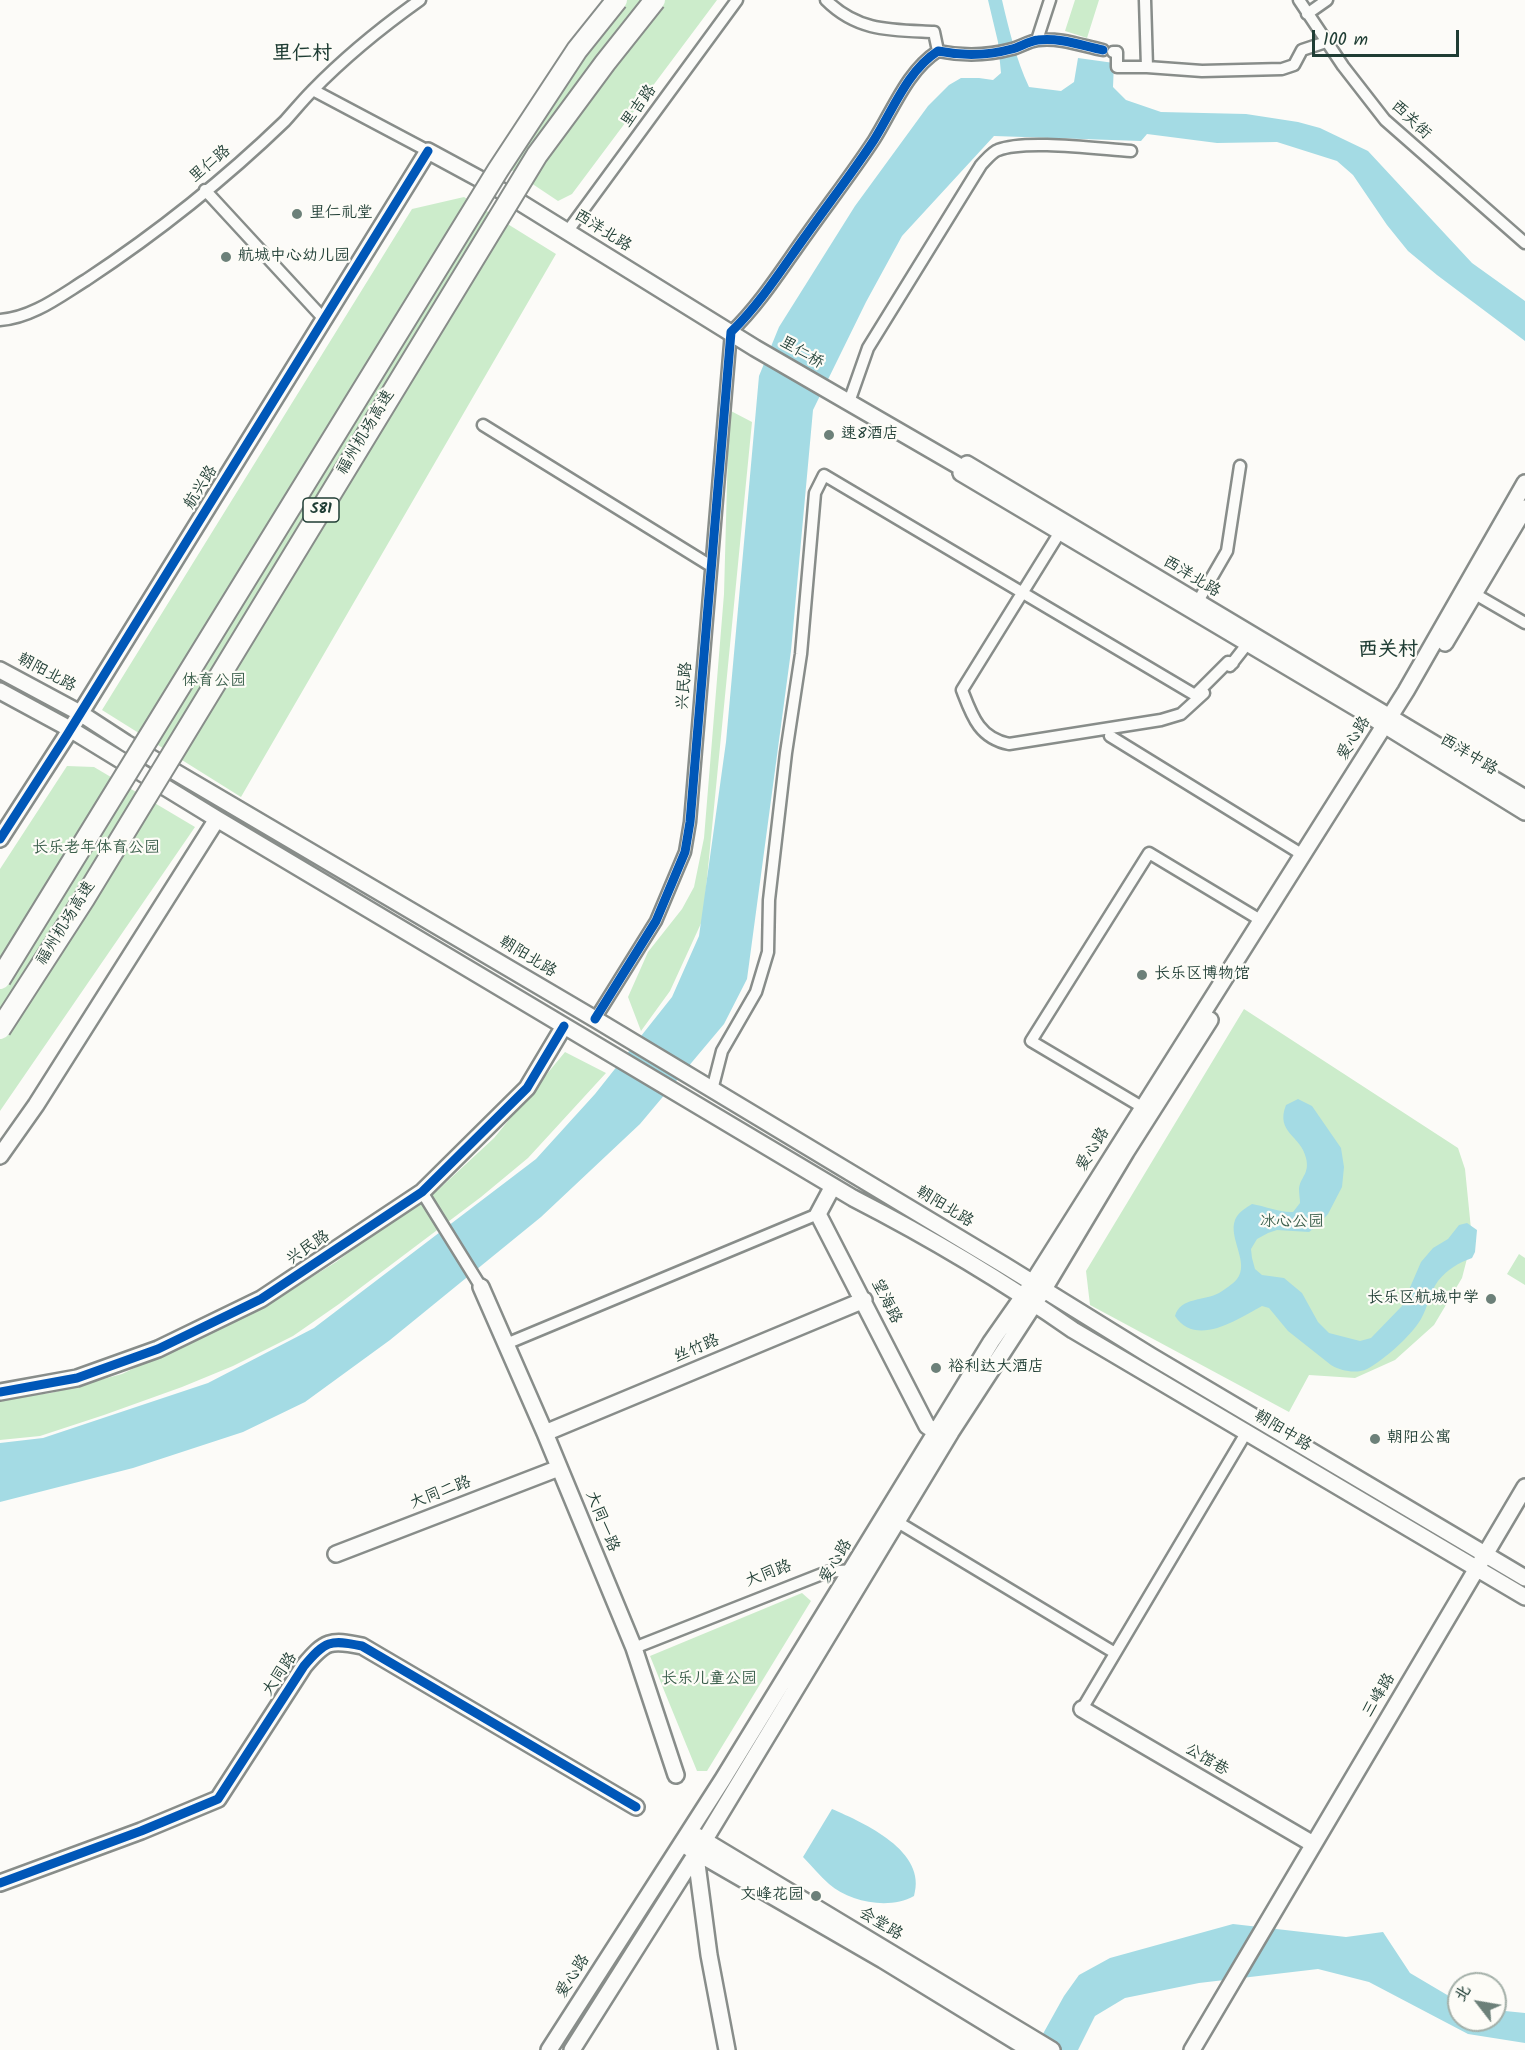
<!DOCTYPE html>
<meta charset="utf-8">
<style>
body{margin:0}
#map{position:relative;width:1525px;height:2050px;overflow:hidden;background:#fcfbf8;font-family:Kalam,"LXGW WenKai TC",sans-serif}
canvas{display:block}
.north{position:absolute;left:1447px;top:1972px;width:60px;height:60px;box-sizing:border-box;background:#fdfcf7;border:2px solid #a4b0a9;border-radius:50%;rotate:301deg;font-size:16px;font-weight:700;line-height:24px;text-align:center;color:#1f3d34}
.north::after{content:'';display:block;margin:auto;width:21px;height:27px;background:#6c8079;clip-path:polygon(50% 0,100% 100%,50% 72%,0 100%)}
.scale{position:absolute;left:1312px;top:30px;width:147px;height:27px;box-sizing:border-box;border:3px solid #1f3d34;border-top:0;padding-left:8px;font-size:18px;line-height:21px;white-space:nowrap;color:#1f3d34;-webkit-text-stroke:4px #fdfcf7;paint-order:stroke}
</style>
<div id="map">
<canvas width="1525" height="2050"></canvas>
<div class="north">北</div>
<div class="scale">100 m</div>
</div>
<script>
const ctx = document.querySelector('canvas').getContext('2d');
ctx.lineJoin = 'round';
function paint(path, color) {
  ctx.fillStyle = color;
  ctx.fill(path, 'evenodd');
}
function stroke(path, color, width, dash) {
  ctx.strokeStyle = color;
  ctx.lineWidth = width;
  ctx.lineCap = dash ? 'butt' : 'round';
  ctx.setLineDash(dash || []);
  ctx.stroke(path);
}
function write(font, color, halo, rows, align = 'center') {
  ctx.font = font + ' Kalam,"LXGW WenKai TC",sans-serif';
  ctx.lineWidth = 4.5;
  ctx.setLineDash([]);
  ctx.textBaseline = 'middle';
  ctx.strokeStyle = halo;
  ctx.fillStyle = color;
  for (const [text, x, y, turn = 0] of rows) {
    ctx.save();
    ctx.translate(x, y);
    ctx.rotate((+turn || 0) * Math.PI / 180);
    ctx.textAlign = isNaN(turn) ? turn : align;
    if (halo) ctx.strokeText(text, 0, 0);
    ctx.fillText(text, 0, 0);
    ctx.restore();
  }
}
const green = new Path2D(`
 M 625,0 L 717,0 L 572,194 L 558,201 L 504,165 Z
 M 1075,0 L 1099,0 L 1087,38 L 1065,31 Z
 M 464,197 L 556,254 L 241,797 L 102,710 L 412,209 Z
 M 729,410 L 752,422 L 703,919 L 670,991 L 641,1031 L 628,997 L 648,952 L 682,909 L 694,887 L 704,838 L 724,594 Z
 M 67,766 L 94,767 L 195,827 L 0,1111 L 0,869 Z
 M 1244,1009 L 1458,1148 L 1465,1169 L 1472,1239 L 1462,1278 L 1434,1325 L 1395,1360 L 1355,1378 L 1309,1375 L 1289,1412 L 1090,1305 L 1086,1271 Z
 M 565,1052 L 606,1073 L 528,1158 L 481,1197 L 339,1304 L 293,1336 L 233,1366 L 182,1387 L 104,1415 L 40,1436 L 0,1440 L 0,1399 L 51,1393 L 122,1374 L 273,1301 L 336,1262 L 401,1213 L 438,1190 L 494,1138 Z
 M 1519,1254 L 1525,1258 L 1525,1285 L 1507,1274 Z
 M 802,1593 L 811,1601 L 707,1771 L 697,1771 L 650,1656 Z`);
const water = new Path2D(`
 M 988,0 L 1002,0 C 1009,30 1016,59 1029,87 L 1061,91 L 1074,82 L 1078,58 L 1114,63 L 1113,87 L 1126,100 L 1161,112 L 1246,114 L 1298,122 L 1320,128 L 1368,151 L 1472,263 L 1525,301 L 1525,341 L 1437,275 L 1408,251 L 1387,225 L 1353,175 L 1337,161 L 1277,142 L 1217,143 L 1147,134 L 1141,141 L 994,136 L 902,236 L 866,302 L 813,410 L 791,651 L 747,979 L 724,1024 L 640,1124 L 541,1217 L 390,1340 L 305,1402 L 243,1432 L 133,1468 L 0,1502 L 0,1443 L 43,1438 L 208,1383 L 314,1328 L 536,1159 L 595,1094 L 672,997 L 699,936 L 726,742 L 759,376 L 779,327 L 855,206 L 928,106 L 949,85 L 961,78 L 979,78 L 993,80 L 1001,73 L 998,42 Z
 M 1298,1099 L 1312,1106 L 1341,1148 L 1344,1167 L 1342,1187 L 1328,1214 L 1317,1226 L 1309,1232 L 1277,1230 L 1268,1233 L 1257,1239 L 1251,1249 L 1252,1258 L 1255,1269 L 1262,1275 L 1284,1278 L 1302,1293 L 1318,1322 L 1329,1333 L 1360,1341 L 1371,1338 L 1402,1306 L 1421,1262 L 1433,1248 L 1448,1239 L 1459,1225 L 1467,1223 L 1477,1230 L 1475,1252 L 1472,1258 C 1458,1263 1448,1269 1438,1281 C 1430,1292 1428,1307 1421,1319 C 1411,1336 1384,1360 1367,1369 C 1356,1374 1341,1371 1331,1365 L 1288,1331 L 1269,1308 L 1262,1306 C 1238,1319 1196,1348 1175,1316 C 1180,1297 1205,1301 1219,1293 C 1224,1290 1233,1284 1237,1279 C 1250,1263 1228,1238 1235,1220 C 1238,1212 1246,1208 1252,1204 C 1265,1206 1281,1213 1293,1212 L 1300,1203 C 1300,1199 1299,1194 1299,1189 C 1300,1177 1310,1174 1306,1158 C 1301,1135 1275,1133 1286,1105 Z
 M 832,1809 C 864,1823 928,1851 914,1896 C 889,1910 850,1902 829,1884 C 820,1876 812,1866 803,1857 Z
 M 1233,1924 L 1346,1937 L 1383,1932 L 1410,1973 L 1459,2002 L 1459,2020 L 1495,2020 L 1495,2010 L 1525,2013 L 1525,2043 L 1468,2034 L 1369,1982 L 1318,1969 L 1199,1983 L 1125,1998 L 1095,2016 L 1078,2050 L 1034,2050 L 1064,1996 L 1079,1975 L 1110,1958 Z`);
const street = new Path2D(`
 M 826,0 C 858,32 892,30 934,32 L 938,51
 M 1145,0 L 1147,67 L 1202,71 L 1282,69 L 1294,65 L 1302,50 L 1326,42
 M 1299,0 L 1343,66 L 1385,120 L 1525,243
 M 1307,14 L 1327,0
 M 1037,40 L 1050,0
 M 1113,52 L 1117,52 L 1117,67 L 1147,67
 M 313,90 L 428,151
 M 205,190 L 324,319
 M 567,232 L 737,0
 M 0,320 C 32,318 60,296 86,280 C 154,235 226,178 285,121 C 294,111 303,100 312,91 C 345,57 382,27 420,0
 M 849,402 L 868,348 L 981,165 C 986,160 992,152 998,150 C 1025,139 1099,149 1131,151
 M 483,425 L 711,566
 M 1060,532 L 962,690 C 972,716 979,738 1009,744 L 1161,720 L 1181,714 L 1204,693
 M 1475,594 L 1525,623
 M 1197,603 L 1227,551 L 1240,466
 M 1230,666 L 1248,643
 M 1110,736 L 1303,855
 M 595,1019 L 656,921 L 685,852 L 690,822 L 731,332 C 761,303 783,267 807,234 C 829,203 853,172 874,140 C 893,110 907,71 938,51 C 963,56 986,56 1012,49 C 1020,47 1029,41 1038,40 C 1059,37 1083,46 1103,50
 M 712,1090 L 722,1051 L 756,992 L 768,952 L 769,900 L 786,753 L 801,654 L 815,493 L 824,475 L 1195,695 L 1228,662 L 1233,663
 M 1142,1107 L 1031,1041 L 1149,853 L 1262,921
 M 422,1192 L 481,1287
 M 506,1344 L 818,1214
 M 896,1521 L 1115,1653
 M 634,1648 L 827,1572 L 853,1570
 M 1082,1709 L 1246,1433`);
const secondary = new Path2D(`
 M 1445,643 L 1525,508
 M 0,670 L 80,713 L 126,743 L 595,1019 L 1004,1265 L 1151,1356 L 1525,1578
 M 0,691 L 70,729 L 217,819 L 853,1198 C 929,1237 1003,1281 1073,1330 L 1525,1597
 M 1525,798 C 1340,686 1153,576 967,464 L 961,473 L 1360,710 L 1525,812
 M 0,839 L 67,735 L 428,151 L 500,190 L 755,348 L 964,469
 M 0,1156 L 36,1105 L 217,819
 M 833,1186 L 818,1214 L 927,1426 L 936,1432
 M 481,1287 L 545,1433 L 634,1648 L 676,1775
 M 0,1392 L 77,1378 L 158,1349 L 261,1299 L 422,1192 L 527,1088 L 564,1026
 M 545,1433 L 864,1300
 M 336,1554 L 559,1468
 M 1082,1709 L 1313,1844
 M 697,1836 L 1052,2050
 M 689,1848 L 883,1960 L 1030,2050
 M 695,1849 L 709,1955 L 727,2050
 M 0,1883 L 141,1831 L 218,1799 L 304,1666 C 325,1641 330,1639 362,1646 L 636,1807
 M 549,2050 L 723,1779 L 991,1342 L 1033,1282 L 1406,691 L 1525,483
 M 572,2050 L 704,1841 L 951,1432 L 1044,1289 L 1126,1152 L 1210,1020
 M 1192,2050 L 1525,1487`);
const highwayBridge = new Path2D(`
 M 0,979 L 498,170 L 577,50 L 617,0
 M 0,1029 L 84,899 L 537,155 L 605,63 L 655,0`);
const cycleway = new Path2D(`
 M 0,839 L 67,735 L 428,151
 M 595,1019 L 656,921 L 685,852 L 690,822 L 731,332 C 761,303 783,267 807,234 C 829,203 853,172 874,140 C 893,110 907,71 938,51 C 963,56 986,56 1012,49 C 1020,47 1029,41 1038,40 C 1059,37 1083,46 1103,50
 M 0,1392 L 77,1378 L 158,1349 L 261,1299 L 422,1192 L 527,1088 L 564,1026
 M 0,1883 L 141,1831 L 218,1799 L 304,1666 C 325,1641 330,1639 362,1646 L 636,1807`);
const markers = [
 [297,214,6,"#6c8079"],
 [226,257,6,"#6c8079"],
 [829,435,6,"#6c8079"],
 [1142,975,6,"#6c8079"],
 [1491,1299,6,"#6c8079"],
 [936,1368,6,"#6c8079"],
 [1375,1439,6,"#6c8079"],
 [816,1896,6,"#6c8079"]
];
const shields = [
 [321,510,36]
];
const shieldNames = [
 ["S81",321,510]
];
const streetNames = [
 ["里吉路",640,107,-54],
 ["西关街",1410,121,43],
 ["里仁路",211,165,-40],
 ["西洋北路",602,232,32],
 ["里仁桥",801,354,30],
 ["福州机场高速",367,433,-59],
 ["航兴路",202,488,-58],
 ["西洋北路",1191,578,31],
 ["朝阳北路",46,674,28],
 ["兴民路",686,686,-85],
 ["爱心路",1355,739,-58],
 ["西洋中路",1468,756,31],
 ["福州机场高速",67,924,-58],
 ["朝阳北路",527,958,31],
 ["爱心路",1094,1150,-58],
 ["朝阳北路",944,1208,31],
 ["兴民路",309,1249,-34],
 ["望海路",885,1302,63],
 ["丝竹路",697,1350,-23],
 ["朝阳中路",1282,1432,31],
 ["大同二路",441,1494,-21],
 ["大同一路",601,1522,68],
 ["爱心路",837,1562,-59],
 ["大同路",769,1575,-21],
 ["大同路",281,1675,-56],
 ["三峰路",1380,1696,-59],
 ["公馆巷",1206,1761,30],
 ["会堂路",880,1925,31],
 ["爱心路",574,1977,-57]
];
const poiNames = [
 ["里仁礼堂",309,214],
 ["航城中心幼儿园",238,257],
 ["速8酒店",841,435],
 ["长乐区博物馆",1154,975],
 ["长乐区航城中学",1479,1299,"right"],
 ["裕利达大酒店",948,1368],
 ["朝阳公寓",1387,1439],
 ["文峰花园",804,1896,"right"]
];
const parkNames = [
 ["体育公园",214,682],
 ["长乐老年体育公园",96,849],
 ["冰心公园",1292,1223],
 ["长乐儿童公园",709,1680]
];
const quarterNames = [
 ["里仁村",302,56],
 ["西关村",1388,652]
];
paint(green, '#cceccb');
paint(water, '#a4dbe4');
stroke(street, '#888d8a', 15);
stroke(secondary, '#888d8a', 20);
stroke(street, '#fbfbf9', 10);
stroke(secondary, '#fbfbf9', 15);
stroke(highwayBridge, '#888d8a', 24, []);
stroke(highwayBridge, '#fbfbf9', 20);
stroke(cycleway, '#0057b8', 9);
for (const [x, y, r, color] of markers) {
  const dot = new Path2D();
  dot.arc(x, y, r, 0, 2 * Math.PI);
  ctx.fillStyle = color;
  ctx.fill(dot);
  stroke(dot, '#fdfcf7', 2);
}
for (const [x, y, w] of shields) {
  const box = new Path2D();
  box.roundRect(x - w / 2, y - 12, w, 24, 4.5);
  ctx.fillStyle = '#fdfcf7';
  ctx.fill(box);
  stroke(box, '#1f3d34', 1.5);
}
write('bold 15px', '#1f3d34', null, shieldNames);
write('16px', '#1f3d34', '#fdfcf7', streetNames);
write('16px', '#1f3d34', '#fdfcf7', poiNames, 'left');
write('16px', '#3a5e4b', '#fdfcf7', parkNames);
write('bold 20px', '#1f3d34', '#fdfcf7', quarterNames);
</script>
